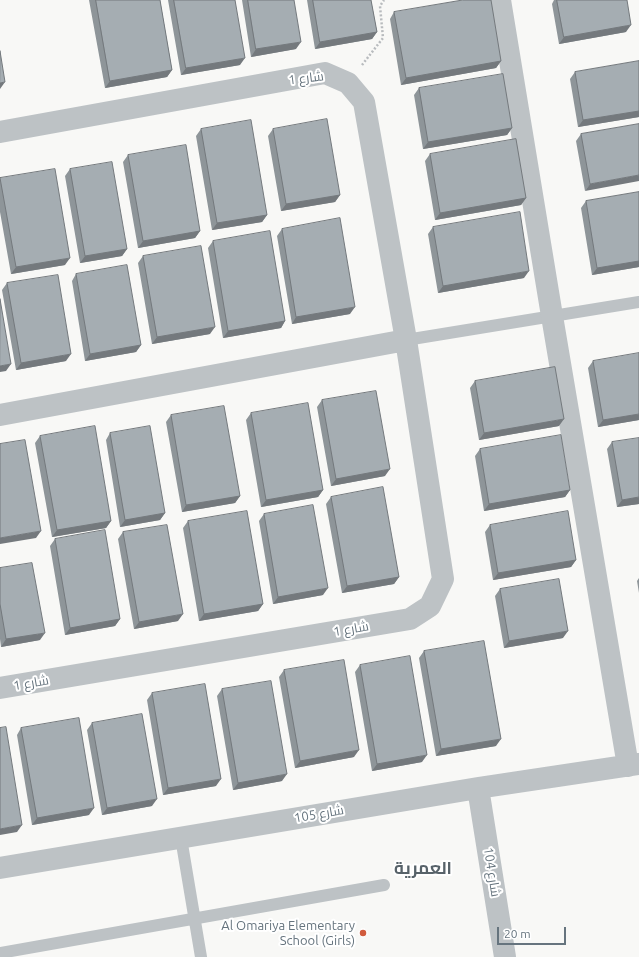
<!DOCTYPE html>
<meta charset="utf-8">
<style>
body{margin:0}
#map{position:relative;width:639px;height:957px;overflow:hidden;background:#f8f8f6;font-family:Ubuntu,sans-serif}
canvas{display:block}
.scale{position:absolute;left:497px;top:927px;width:69px;height:18px;box-sizing:border-box;border:2px solid #66747e;border-top:0;padding-left:5px;font-size:12px;line-height:14px;white-space:nowrap;color:#66747e;-webkit-text-stroke:3px #fff;paint-order:stroke}
</style>
<div id="map">
<canvas width="639" height="957"></canvas>
<div class="scale">20 m</div>
</div>
<script>
const ctx = document.querySelector('canvas').getContext('2d');
ctx.lineJoin = 'round';
function stroke(path, color, width, dash) {
  ctx.strokeStyle = color;
  ctx.lineWidth = width;
  ctx.lineCap = dash ? 'butt' : 'round';
  ctx.setLineDash(dash || []);
  ctx.stroke(path);
}
function paint(path, color) {
  ctx.fillStyle = color;
  ctx.fill(path, 'evenodd');
}
function write(font, color, halo, rows, align = 'center') {
  ctx.font = font + ' Ubuntu,Cairo,sans-serif';
  ctx.lineWidth = 4;
  ctx.setLineDash([]);
  ctx.textBaseline = 'middle';
  ctx.strokeStyle = halo;
  ctx.fillStyle = color;
  for (const [text, x, y, turn = 0] of rows) {
    ctx.save();
    ctx.translate(x, y);
    ctx.rotate((+turn || 0) * Math.PI / 180);
    ctx.textAlign = isNaN(turn) ? turn : align;
    if (halo) ctx.strokeText(text, 0, 0);
    ctx.fillText(text, 0, 0);
    ctx.restore();
  }
}
const path = new Path2D(`
 M 362,65 L 383,38 L 380,6 L 384,0`);
const service = new Path2D(`
 M 406,340 L 639,302
 M 181,838 L 201,957
 M 0,953 L 384,885`);
const minor = new Path2D(`
 M 500,0 L 552,316 L 628,766
 M 0,132 L 325,73 L 348,83 L 364,102 L 406,340 L 443,579 L 430,606 L 410,619 L 0,688
 M 0,415 L 406,340
 M 478,788 L 505,957
 M 0,868 L 478,788 L 639,764`);
const wall = new Path2D(`
 M 89,0 L 160,0 L 172,70 L 167,77 L 105,88 Z
 M 168,0 L 235,0 L 240,65 L 181,75 Z
 M 242,0 L 294,0 L 296,49 L 251,57 Z
 M 307,0 L 371,0 L 377,32 L 372,39 L 315,49 Z
 M 554,0 L 627,0 L 626,32 L 559,44 L 552,4 Z
 M 394,12 L 501,61 L 496,68 L 401,85 L 390,19 Z
 M 639,61 L 639,117 L 578,127 L 570,79 L 575,72 Z
 M 419,88 L 512,128 L 507,135 L 423,149 L 414,95 Z
 M 639,124 L 585,191 L 576,141 L 581,134 Z
 M 201,129 L 267,215 L 262,222 L 212,230 L 196,136 Z
 M 273,129 L 340,195 L 335,202 L 281,211 L 268,136 Z
 M 430,154 L 526,198 L 521,205 L 435,220 L 425,161 Z
 M 128,155 L 200,231 L 195,238 L 138,248 L 123,162 Z
 M 70,169 L 127,249 L 122,256 L 80,263 L 65,176 Z
 M 0,178 L 65,265 L 11,274 L 0,212 Z
 M 639,192 L 639,267 L 592,275 L 581,208 L 586,201 Z
 M 433,227 L 524,278 L 438,293 L 428,234 Z
 M 282,229 L 350,314 L 292,324 L 277,236 Z
 M 213,241 L 285,321 L 281,328 L 223,338 L 208,248 Z
 M 143,256 L 210,334 L 152,344 L 138,263 Z
 M 76,274 L 141,345 L 136,352 L 85,361 L 72,281 Z
 M 7,283 L 66,361 L 16,370 L 2,290 Z
 M 593,361 L 639,420 L 598,427 L 588,368 Z
 M 475,381 L 559,426 L 479,440 L 470,388 Z
 M 322,400 L 385,476 L 331,486 L 317,407 Z
 M 251,413 L 323,490 L 318,497 L 261,507 L 246,420 Z
 M 171,415 L 240,496 L 235,503 L 182,512 L 166,422 Z
 M 110,433 L 165,513 L 160,520 L 120,527 L 106,440 Z
 M 40,436 L 111,521 L 106,528 L 52,537 L 35,443 Z
 M 612,442 L 639,504 L 617,507 L 607,449 Z
 M 480,449 L 570,490 L 565,497 L 484,511 L 475,456 Z
 M 331,497 L 399,577 L 394,584 L 342,593 L 326,504 Z
 M 264,514 L 323,595 L 273,604 L 259,521 Z
 M 188,521 L 263,604 L 258,611 L 199,621 L 183,528 Z
 M 490,525 L 576,560 L 571,567 L 493,580 L 485,532 Z
 M 123,532 L 178,621 L 134,629 L 118,539 Z
 M 55,539 L 120,619 L 115,626 L 65,635 L 50,546 Z
 M 0,568 L 40,640 L 1,647 L 0,639 Z
 M 639,578 L 639,593 L 637,581 Z
 M 500,589 L 563,638 L 504,648 L 495,596 Z
 M 424,651 L 496,746 L 436,756 L 419,658 Z
 M 360,665 L 422,762 L 372,771 L 355,672 Z
 M 284,670 L 354,757 L 295,768 L 279,677 Z
 M 222,689 L 282,781 L 233,790 L 217,696 Z
 M 152,693 L 216,786 L 163,795 L 147,700 Z
 M 92,723 L 152,806 L 102,815 L 87,730 Z
 M 21,728 L 89,815 L 32,825 L 17,735 Z`);
const shadedWall = new Path2D(`
 M 631,25 L 626,32 L 559,44 L 564,37 Z
 M 377,32 L 372,39 L 315,49 L 320,42 Z
 M 301,42 L 296,49 L 251,57 L 256,49 Z
 M 245,58 L 240,65 L 181,75 L 186,68 Z
 M 501,61 L 496,68 L 401,85 L 406,78 Z
 M 172,70 L 167,77 L 105,88 L 110,81 Z
 M 5,82 L 0,89 L 0,83 Z
 M 639,111 L 639,117 L 578,127 L 583,120 Z
 M 512,128 L 507,135 L 423,149 L 428,142 Z
 M 639,175 L 639,181 L 585,191 L 590,184 Z
 M 340,195 L 335,202 L 281,211 L 286,204 Z
 M 526,198 L 521,205 L 435,220 L 440,213 Z
 M 267,215 L 262,222 L 212,230 L 217,223 Z
 M 200,231 L 195,238 L 138,248 L 143,241 Z
 M 127,249 L 122,256 L 80,263 L 85,256 Z
 M 70,258 L 65,265 L 11,274 L 16,267 Z
 M 639,261 L 639,267 L 592,275 L 597,268 Z
 M 529,271 L 524,278 L 438,293 L 443,286 Z
 M 355,307 L 350,314 L 292,324 L 296,317 Z
 M 285,321 L 281,328 L 223,338 L 228,331 Z
 M 215,327 L 210,334 L 152,344 L 157,337 Z
 M 141,345 L 136,352 L 85,361 L 90,354 Z
 M 71,354 L 66,361 L 16,370 L 21,363 Z
 M 11,364 L 6,371 L 0,372 L 0,366 Z
 M 639,414 L 639,420 L 598,427 L 603,420 Z
 M 564,419 L 559,426 L 479,440 L 484,433 Z
 M 390,469 L 385,476 L 331,486 L 336,479 Z
 M 323,490 L 318,497 L 261,507 L 266,500 Z
 M 570,490 L 565,497 L 484,511 L 489,504 Z
 M 240,496 L 235,503 L 182,512 L 186,505 Z
 M 639,497 L 639,504 L 617,507 L 622,500 Z
 M 165,513 L 160,520 L 120,527 L 125,520 Z
 M 111,521 L 106,528 L 52,537 L 57,530 Z
 M 41,531 L 36,538 L 0,544 L 0,538 Z
 M 576,560 L 571,567 L 493,580 L 498,573 Z
 M 399,577 L 394,584 L 342,593 L 347,586 Z
 M 328,588 L 323,595 L 273,604 L 278,597 Z
 M 263,604 L 258,611 L 199,621 L 204,614 Z
 M 183,614 L 178,621 L 134,629 L 139,622 Z
 M 120,619 L 115,626 L 65,635 L 70,628 Z
 M 568,631 L 563,638 L 504,648 L 509,641 Z
 M 45,633 L 40,640 L 1,647 L 6,639 Z
 M 501,739 L 496,746 L 436,756 L 441,749 Z
 M 359,750 L 354,757 L 295,768 L 300,761 Z
 M 427,755 L 422,762 L 372,771 L 377,764 Z
 M 287,774 L 282,781 L 233,790 L 238,783 Z
 M 221,779 L 216,786 L 163,795 L 168,788 Z
 M 157,799 L 152,806 L 102,815 L 107,808 Z
 M 94,808 L 89,815 L 32,825 L 37,818 Z
 M 22,825 L 17,832 L 0,835 L 0,829 Z`);
const building = new Path2D(`
 M 96,0 L 160,0 L 172,70 L 110,81 Z
 M 174,0 L 235,0 L 245,58 L 186,68 Z
 M 248,0 L 294,0 L 301,42 L 256,49 Z
 M 313,0 L 371,0 L 377,32 L 320,42 Z
 M 463,0 L 491,0 L 501,61 L 406,78 L 394,12 Z
 M 557,0 L 627,0 L 631,25 L 564,37 Z
 M 0,51 L 5,82 L 0,83 Z
 M 639,61 L 639,111 L 583,120 L 575,72 Z
 M 503,74 L 512,128 L 428,142 L 419,88 Z
 M 327,119 L 340,195 L 286,204 L 273,129 Z
 M 251,120 L 267,215 L 217,223 L 201,129 Z
 M 639,124 L 639,175 L 590,184 L 581,134 Z
 M 516,139 L 526,198 L 440,213 L 430,154 Z
 M 186,145 L 200,231 L 143,241 L 128,155 Z
 M 112,162 L 127,249 L 85,256 L 70,169 Z
 M 55,169 L 70,258 L 16,267 L 0,178 Z
 M 639,192 L 639,261 L 597,268 L 586,201 Z
 M 520,212 L 529,271 L 443,286 L 433,227 Z
 M 340,218 L 355,307 L 296,317 L 282,229 Z
 M 270,231 L 285,321 L 228,331 L 213,241 Z
 M 201,246 L 215,327 L 157,337 L 143,256 Z
 M 127,265 L 141,345 L 90,354 L 76,274 Z
 M 58,275 L 71,354 L 21,363 L 7,283 Z
 M 0,299 L 11,364 L 0,366 Z
 M 639,353 L 639,414 L 603,420 L 593,361 Z
 M 555,367 L 564,419 L 484,433 L 475,381 Z
 M 376,391 L 390,469 L 336,479 L 322,400 Z
 M 308,403 L 323,490 L 266,500 L 251,413 Z
 M 224,406 L 240,496 L 186,505 L 171,415 Z
 M 95,426 L 111,521 L 57,530 L 40,436 Z
 M 150,426 L 165,513 L 125,520 L 110,433 Z
 M 561,435 L 570,490 L 489,504 L 480,449 Z
 M 639,438 L 639,497 L 622,500 L 612,442 Z
 M 25,440 L 41,531 L 0,538 L 0,444 Z
 M 383,487 L 399,577 L 347,586 L 331,497 Z
 M 313,505 L 328,588 L 278,597 L 264,514 Z
 M 247,511 L 263,604 L 204,614 L 188,521 Z
 M 568,511 L 576,560 L 498,573 L 490,525 Z
 M 167,525 L 183,614 L 139,622 L 123,532 Z
 M 105,530 L 120,619 L 70,628 L 55,539 Z
 M 32,563 L 45,633 L 6,639 L 0,604 L 0,568 Z
 M 559,579 L 568,631 L 509,641 L 500,589 Z
 M 484,641 L 501,739 L 441,749 L 424,651 Z
 M 410,656 L 427,755 L 377,764 L 360,665 Z
 M 344,660 L 359,750 L 300,761 L 284,670 Z
 M 271,681 L 287,774 L 238,783 L 222,689 Z
 M 205,684 L 221,779 L 168,788 L 152,693 Z
 M 142,714 L 157,799 L 107,808 L 92,723 Z
 M 79,718 L 94,808 L 37,818 L 21,728 Z
 M 6,727 L 22,825 L 0,829 L 0,728 Z`);
const markers = [
 [363,933,4,"#d15b3d"]
];
const streetNames = [
 ["شارع 1",306,78,-7],
 ["شارع 1",351,629,-10],
 ["شارع 1",31,683,-10],
 ["شارع 105",319,814,-10],
 ["شارع 104",492,872,81]
];
const poiNames = [
 ["Al Omariya Elementary",355,926],
 ["School (Girls)",355,941]
];
const districtNames = [
 ["العمرية",423,868]
];
stroke(path, '#b8bbbe', 2.5, [2, 2]);
stroke(service, '#bdc2c5', 12);
stroke(minor, '#bdc2c5', 22);
paint(wall, '#8e9599');
paint(shadedWall, '#74797d');
paint(building, '#a5adb2');
stroke(building, '#74797d', 1);
for (const [x, y, r, color] of markers) {
  const dot = new Path2D();
  dot.arc(x, y, r, 0, 2 * Math.PI);
  ctx.fillStyle = color;
  ctx.fill(dot);
  stroke(dot, '#fff', 1.5);
}
write('13px', '#66747e', '#fff', streetNames);
write('13px', '#66747e', '#fff', poiNames, 'right');
write('bold 17px', '#576269', '#fff', districtNames);
</script>
